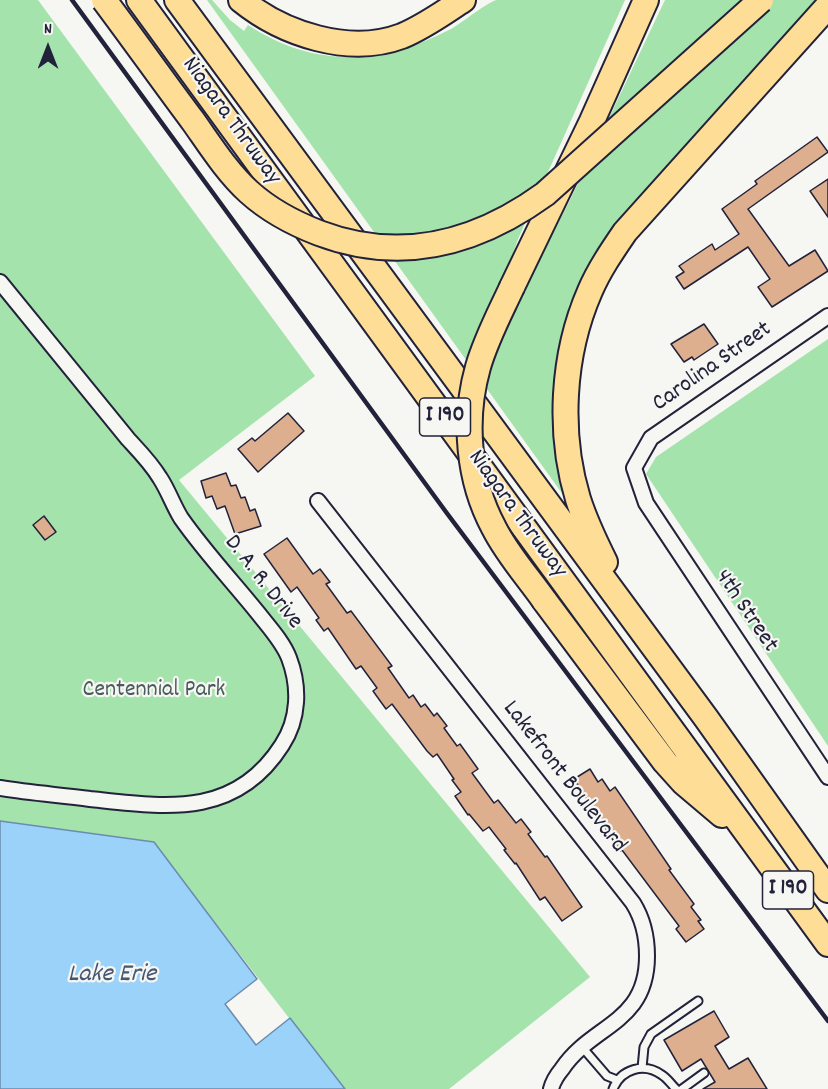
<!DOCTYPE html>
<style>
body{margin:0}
#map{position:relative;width:828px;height:1089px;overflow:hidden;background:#f6f6f2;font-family:Dekko,sans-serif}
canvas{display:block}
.north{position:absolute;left:18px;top:18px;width:60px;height:60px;-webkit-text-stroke:4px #f6f6f2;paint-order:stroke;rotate:0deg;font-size:16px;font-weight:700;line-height:24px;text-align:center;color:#22223b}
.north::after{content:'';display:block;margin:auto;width:21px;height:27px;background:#22223b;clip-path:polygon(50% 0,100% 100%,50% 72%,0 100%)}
</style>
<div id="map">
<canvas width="828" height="1089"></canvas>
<div class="north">N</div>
</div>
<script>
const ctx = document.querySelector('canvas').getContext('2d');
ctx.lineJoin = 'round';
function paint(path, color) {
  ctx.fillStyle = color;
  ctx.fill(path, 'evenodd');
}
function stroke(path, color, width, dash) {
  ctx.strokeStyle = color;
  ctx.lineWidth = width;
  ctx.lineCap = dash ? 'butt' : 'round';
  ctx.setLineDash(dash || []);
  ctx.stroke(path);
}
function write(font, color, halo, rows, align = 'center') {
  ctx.font = font + ' Dekko,sans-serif';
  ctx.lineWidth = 4.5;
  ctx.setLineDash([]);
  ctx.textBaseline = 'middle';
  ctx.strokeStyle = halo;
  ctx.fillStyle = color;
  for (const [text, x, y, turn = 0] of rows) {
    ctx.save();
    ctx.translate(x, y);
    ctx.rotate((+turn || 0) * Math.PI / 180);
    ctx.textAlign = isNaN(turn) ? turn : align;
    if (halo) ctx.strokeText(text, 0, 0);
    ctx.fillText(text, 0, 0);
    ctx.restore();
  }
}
const green = new Path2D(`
 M 0,0 L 38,0 L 315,376 L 179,480 L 590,977 L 449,1089 L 344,1089 L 159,850 L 0,822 Z
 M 207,0 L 212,0 L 230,20 L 244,31 L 248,25 C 315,69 382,65 451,29 C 462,23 487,2 497,0 C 509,0 522,0 534,0 C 564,0 595,0 625,0 L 518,239 L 502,286 L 521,296 L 569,202 L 665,0 L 820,0 L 606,243 L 569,305 L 560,351 L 553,418 L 564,496 Z
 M 828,339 L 828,746 L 646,474 L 656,457 Z`);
const water = new Path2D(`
 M 0,821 L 154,842 L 257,979 L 225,1004 L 256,1045 L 290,1018 L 345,1089 L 0,1089 Z`);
const building = new Path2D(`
 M 817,137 L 828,152 L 748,209 L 789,266 L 815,250 L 828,271 L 772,307 L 758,287 L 770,279 L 748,247 L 684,289 L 676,277 L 684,272 L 679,266 L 712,244 L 715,250 L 739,234 L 722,209 L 757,184 L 755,181 Z
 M 828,179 L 828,217 L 810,191 Z
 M 704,324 L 718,344 L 694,360 L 692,357 L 684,362 L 671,344 Z
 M 288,413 L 304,431 L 258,472 L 238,449 L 252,438 L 255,441 Z
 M 226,473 L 231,486 L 236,485 L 241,498 L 245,497 L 250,511 L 255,509 L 261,526 L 235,534 L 225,506 L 217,509 L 212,496 L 206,498 L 201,481 Z
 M 44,516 L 56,532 L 45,540 L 33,525 Z
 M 287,538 L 313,574 L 320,569 L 330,582 L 326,584 L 347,613 L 351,611 L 392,666 L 388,668 L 409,698 L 413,695 L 421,707 L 425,704 L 434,716 L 437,713 L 447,726 L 444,728 L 457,746 L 460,744 L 478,769 L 472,773 L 494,803 L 498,800 L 516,823 L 521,819 L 531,832 L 528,834 L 545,857 L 547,856 L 582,907 L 562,921 L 545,897 L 540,900 L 516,863 L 515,864 L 504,850 L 506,849 L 489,827 L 483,831 L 469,814 L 468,815 L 455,796 L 461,792 L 452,780 L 454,779 L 437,754 L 433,757 L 427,751 L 392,704 L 386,709 L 373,691 L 377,688 L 361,666 L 356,669 L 328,628 L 324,631 L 316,620 L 319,618 L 297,587 L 291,592 L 264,554 Z
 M 590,769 L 598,782 L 602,779 L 610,791 L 615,787 L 671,869 L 669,870 L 694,904 L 691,907 L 701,920 L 698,921 L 704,929 L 686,942 L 676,929 L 679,926 L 622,850 L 620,851 L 574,779 Z
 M 714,1011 L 729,1037 L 715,1046 L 729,1069 L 748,1058 L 767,1089 L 703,1089 L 715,1082 L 701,1059 L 682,1071 L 664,1040 Z`);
const service = new Path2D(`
 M 582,1047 L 607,1076 L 617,1080
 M 642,1068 L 644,1047 L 651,1034 L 698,1001
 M 613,1089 C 621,1069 644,1062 662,1075 C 667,1078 671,1084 676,1089
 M 682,1089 L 704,1073`);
const minor = new Path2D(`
 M 0,282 L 128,439 C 140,452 151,463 160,478 C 168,490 173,505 181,518 C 204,551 233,582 258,613 C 269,627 283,642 289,658 C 300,687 299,719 282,745 C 235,819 165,807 90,799 C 60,795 30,793 0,788
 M 828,316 L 651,438 L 634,468 L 646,503 L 828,777
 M 318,501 L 633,903 C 643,919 647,937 647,956 C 647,1024 592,1024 562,1069 C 557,1075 553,1081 551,1089`);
const motorway = new Path2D(`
 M 139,0 L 828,944
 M 177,0 L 706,718 L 828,890
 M 241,0 C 283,34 349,56 402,36 C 424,27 443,13 463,0
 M 512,287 L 592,121 L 646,0
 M 605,562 C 595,542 585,521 578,499 C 558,433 562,355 590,291 C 599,270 612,251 625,232 L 828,6
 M 544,600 L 665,762 L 683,782 L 722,815`);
const rail = new Path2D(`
 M 72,0 L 446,512 L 828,1021`);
const motorwayBridge = new Path2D(`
 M 104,0 C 134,40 163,81 193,121 C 210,145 227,172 249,192 C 270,211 293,223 319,233 C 401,264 476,244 545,194 L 761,0
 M 512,287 C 500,313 486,339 478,367 C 463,420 468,480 494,528 C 507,554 527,576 544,600`);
const shields = [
 [445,417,51],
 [788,890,51]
];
const shieldNames = [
 ["I 190",445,417],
 ["I 190",788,890]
];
const streetNames = [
 ["Niagara Thruway",230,122,54],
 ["Carolina Street",713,368,-35],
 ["Niagara Thruway",516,515,54],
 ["D. A. R. Drive",262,583,52],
 ["4th Street",745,612,56],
 ["Lakefront Boulevard",563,778,52]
];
const parkNames = [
 ["Centennial Park",154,692]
];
const waterNames = [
 ["Lake Erie",112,976]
];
paint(green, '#a4e3ab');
paint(water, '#9ad2fa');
stroke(water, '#6a8cae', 1.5);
paint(building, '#ddaf8e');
stroke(building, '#22223b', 1.5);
stroke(service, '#22223b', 11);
stroke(minor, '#22223b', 18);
stroke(motorway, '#22223b', 28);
stroke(service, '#f6f6f2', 7);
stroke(minor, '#f6f6f2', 14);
stroke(motorway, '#fedd96', 24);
stroke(rail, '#22223b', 4.5);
stroke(motorwayBridge, '#22223b', 28, []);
stroke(motorwayBridge, '#fedd96', 24);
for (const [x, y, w] of shields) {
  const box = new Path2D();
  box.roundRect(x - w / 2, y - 19, w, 38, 4.5);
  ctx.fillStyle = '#f6f6f2';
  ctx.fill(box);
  stroke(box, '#22223b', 1.5);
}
write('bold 22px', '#22223b', null, shieldNames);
write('24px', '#22223b', '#f6f6f2', streetNames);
write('24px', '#495c5d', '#f6f6f2', parkNames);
write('italic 26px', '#465774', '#f6f6f2', waterNames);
</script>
